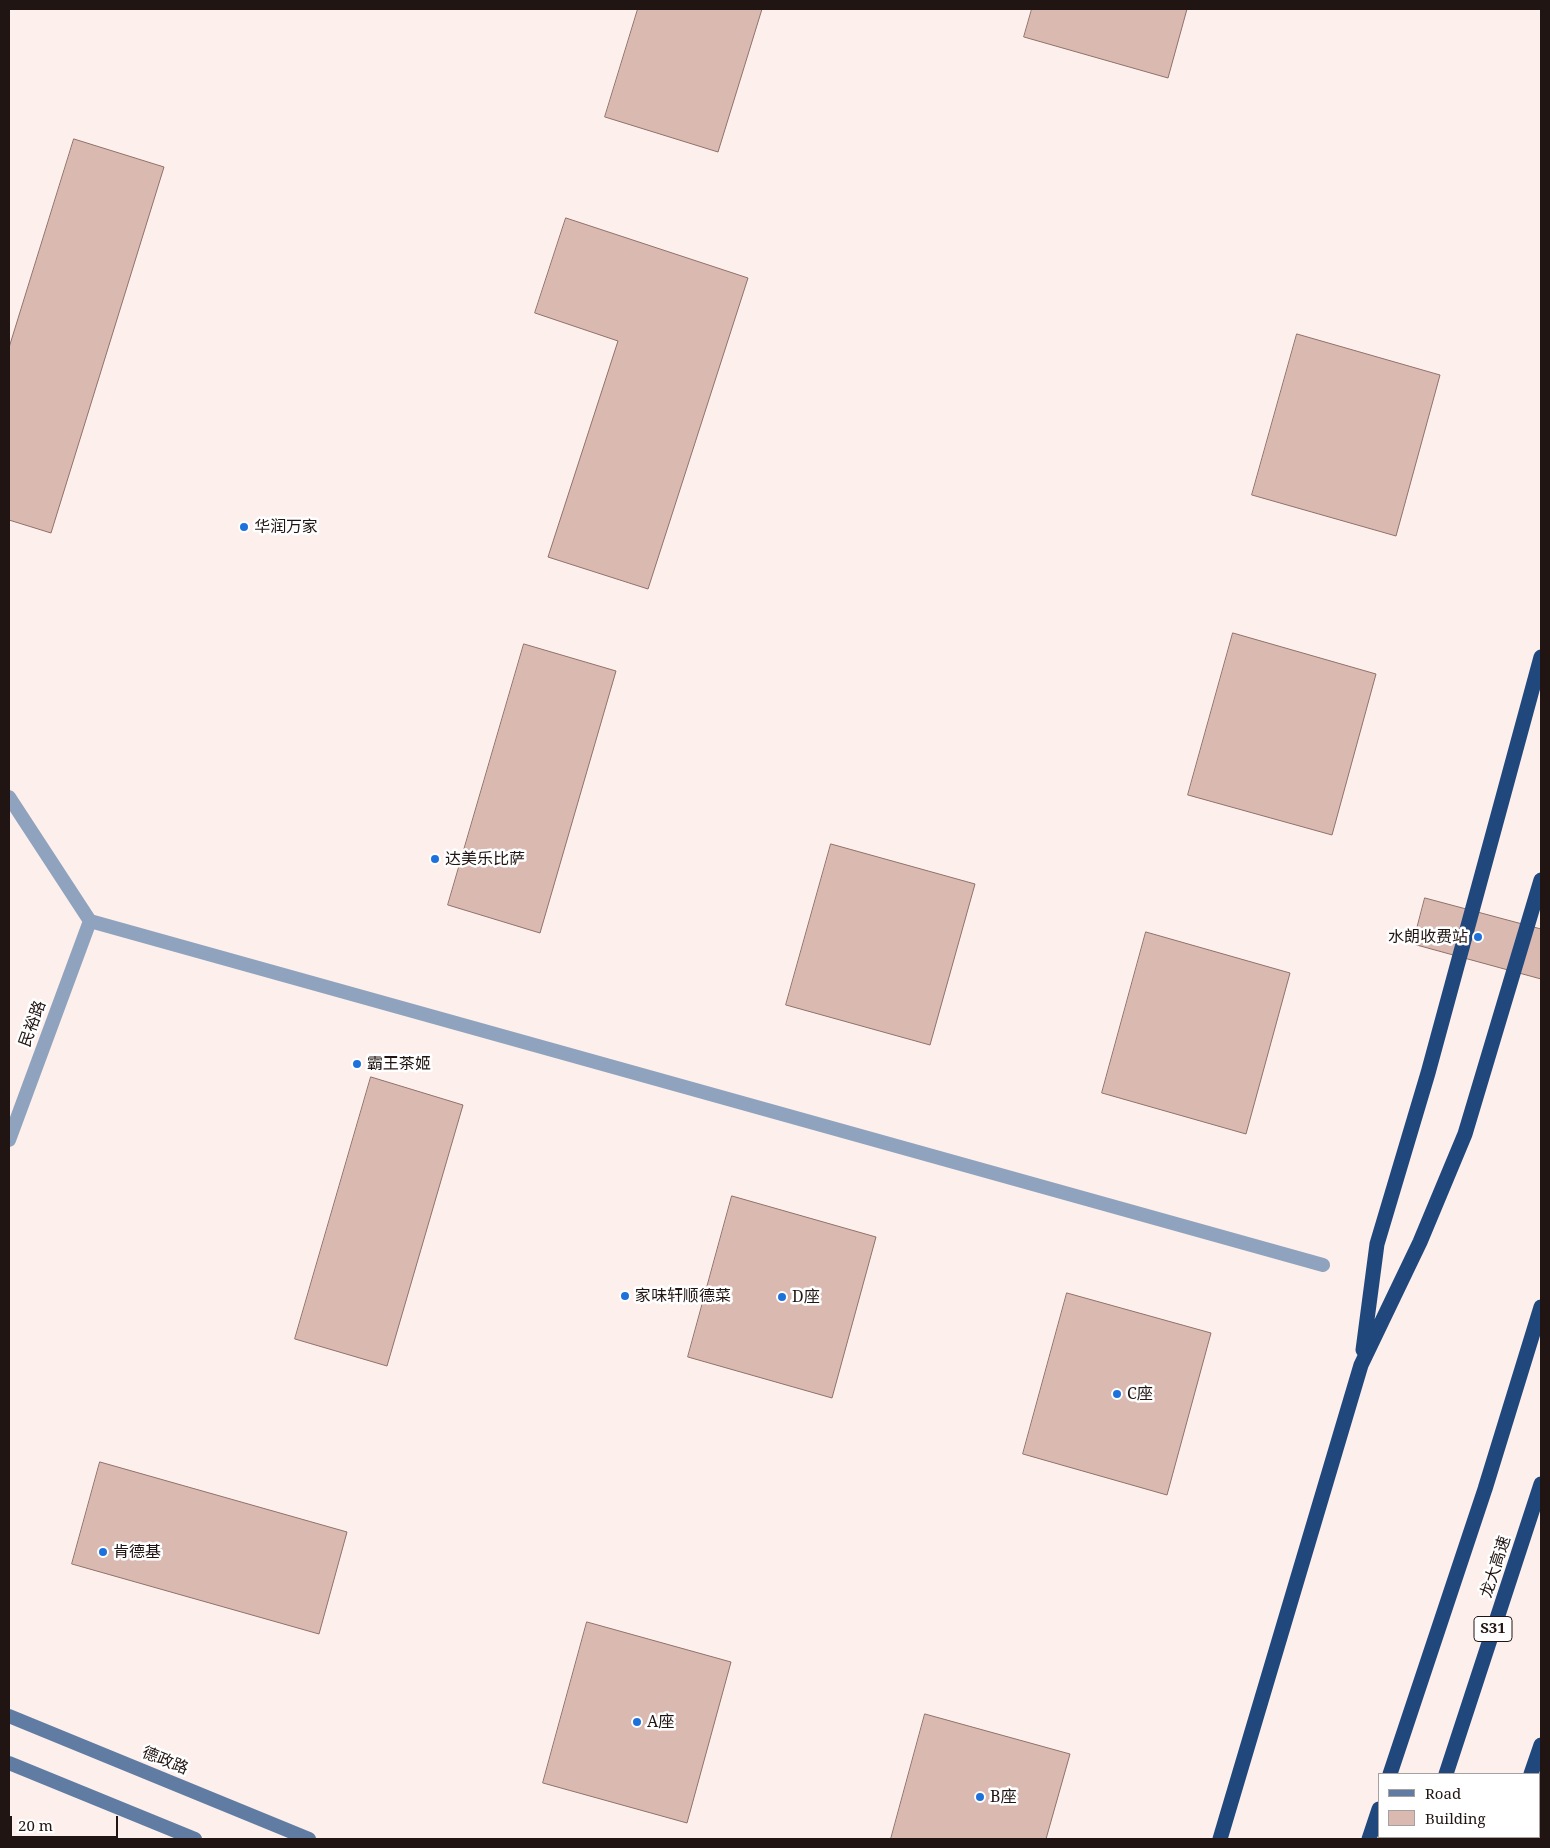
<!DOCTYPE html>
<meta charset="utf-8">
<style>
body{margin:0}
#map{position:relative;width:1550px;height:1848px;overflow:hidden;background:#fdefeb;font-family:"Noto Serif",serif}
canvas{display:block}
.frame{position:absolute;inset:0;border:10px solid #201512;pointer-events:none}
.legend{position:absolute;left:1378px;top:1773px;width:162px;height:65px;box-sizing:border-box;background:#fff;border:1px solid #a6a1a0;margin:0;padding:6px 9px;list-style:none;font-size:15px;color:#201512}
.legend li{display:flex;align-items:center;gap:10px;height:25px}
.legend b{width:25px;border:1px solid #a6a1a0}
.scale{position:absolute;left:10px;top:1816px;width:108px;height:22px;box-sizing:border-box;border:2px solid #201512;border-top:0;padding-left:6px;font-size:15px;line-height:18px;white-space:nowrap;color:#201512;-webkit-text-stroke:4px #fff;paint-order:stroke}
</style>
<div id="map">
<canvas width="1550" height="1848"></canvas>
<div class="frame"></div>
<ul class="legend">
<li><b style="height:6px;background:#607ca3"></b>Road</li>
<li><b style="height:14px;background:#dab9b1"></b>Building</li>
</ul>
<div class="scale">20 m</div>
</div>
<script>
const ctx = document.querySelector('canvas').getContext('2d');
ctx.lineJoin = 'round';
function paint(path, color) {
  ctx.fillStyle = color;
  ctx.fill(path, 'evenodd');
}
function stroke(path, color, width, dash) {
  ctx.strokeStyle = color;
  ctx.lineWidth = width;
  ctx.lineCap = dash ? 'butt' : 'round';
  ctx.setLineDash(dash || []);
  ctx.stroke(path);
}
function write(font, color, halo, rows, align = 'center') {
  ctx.font = font + ' "Noto Serif","Noto Sans SC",serif';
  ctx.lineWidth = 5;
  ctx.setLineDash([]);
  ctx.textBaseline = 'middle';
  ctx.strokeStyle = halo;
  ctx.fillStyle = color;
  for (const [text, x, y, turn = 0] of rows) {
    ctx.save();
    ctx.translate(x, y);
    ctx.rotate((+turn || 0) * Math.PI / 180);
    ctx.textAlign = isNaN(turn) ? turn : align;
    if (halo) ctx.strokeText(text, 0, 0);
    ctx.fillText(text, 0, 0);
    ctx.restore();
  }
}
const building = new Path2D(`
 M 638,9 L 762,9 L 718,152 L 605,117 Z
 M 1032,9 L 1187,9 L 1168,78 L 1024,37 Z
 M 74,139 L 164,167 L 51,533 L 9,520 L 9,348 Z
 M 566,218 L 748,278 L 648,589 L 548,557 L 618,341 L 535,313 Z
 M 1297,334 L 1440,375 L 1396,536 L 1252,495 Z
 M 1233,633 L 1376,674 L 1332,835 L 1188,795 Z
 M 524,644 L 616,671 L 540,933 L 448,905 Z
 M 831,844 L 975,884 L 930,1045 L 786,1005 Z
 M 1425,898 L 1541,929 L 1541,979 L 1413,944 Z
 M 1146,932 L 1290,973 L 1246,1134 L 1102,1093 Z
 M 371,1077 L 463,1105 L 387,1366 L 295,1339 Z
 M 732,1196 L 876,1237 L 832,1398 L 688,1357 Z
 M 1067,1293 L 1211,1333 L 1167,1495 L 1023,1454 Z
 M 100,1462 L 347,1532 L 319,1634 L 72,1564 Z
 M 587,1622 L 731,1662 L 687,1823 L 543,1783 Z
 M 925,1714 L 1070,1754 L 1046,1839 L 891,1839 Z`);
const tertiary = new Path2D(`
 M 9,797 L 90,921 L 1323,1265
 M 9,1140 L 90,921`);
const secondary = new Path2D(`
 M 9,1716 L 309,1839
 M 9,1763 L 195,1839`);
const motorway = new Path2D(`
 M 1363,1350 L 1377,1244 L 1428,1073 L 1541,657
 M 1390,1774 L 1485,1489 L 1541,1307
 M 1446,1774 L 1541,1484
 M 1531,1774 L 1541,1745
 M 1220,1839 L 1361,1365 L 1420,1242 L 1465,1134 L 1541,880
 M 1369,1839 L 1379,1809
 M 1424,1839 L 1425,1837
 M 1509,1839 L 1510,1837`);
const markers = [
 [244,527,5,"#1d71db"],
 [435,859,5,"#1d71db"],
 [1478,937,5,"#1d71db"],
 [357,1064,5,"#1d71db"],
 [625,1296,5,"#1d71db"],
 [782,1297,5,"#1d71db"],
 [1117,1394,5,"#1d71db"],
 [103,1552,5,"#1d71db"],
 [637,1722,5,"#1d71db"],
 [980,1797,5,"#1d71db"]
];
const shields = [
 [1493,1629,38]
];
const shieldNames = [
 ["S31",1493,1629]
];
const poiNames = [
 ["华润万家",254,527],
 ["达美乐比萨",445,859],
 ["水朗收费站",1468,937,"right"],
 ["霸王茶姬",367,1064],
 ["家味轩顺德菜",635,1296],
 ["D座",792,1297],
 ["C座",1127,1394],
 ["肯德基",113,1552],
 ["A座",647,1722],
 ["B座",990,1797]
];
const streetNames = [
 ["民裕路",33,1024,-70],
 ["龙大高速",1496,1567,-72],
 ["德政路",165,1761,22]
];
paint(building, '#dab9b1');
stroke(building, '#8f716a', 1);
stroke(tertiary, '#90a3be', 14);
stroke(secondary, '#607ca3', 14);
stroke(motorway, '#21487d', 15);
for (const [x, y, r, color] of markers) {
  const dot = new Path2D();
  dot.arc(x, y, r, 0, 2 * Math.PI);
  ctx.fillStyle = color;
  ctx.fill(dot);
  stroke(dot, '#fff', 2);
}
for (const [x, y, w] of shields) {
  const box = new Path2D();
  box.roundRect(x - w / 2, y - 12.5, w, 25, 4);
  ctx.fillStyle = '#fff';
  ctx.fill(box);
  stroke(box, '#201512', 1);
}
write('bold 15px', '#201512', null, shieldNames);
write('16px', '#201512', '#fff', poiNames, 'left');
write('16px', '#201512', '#fff', streetNames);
</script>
